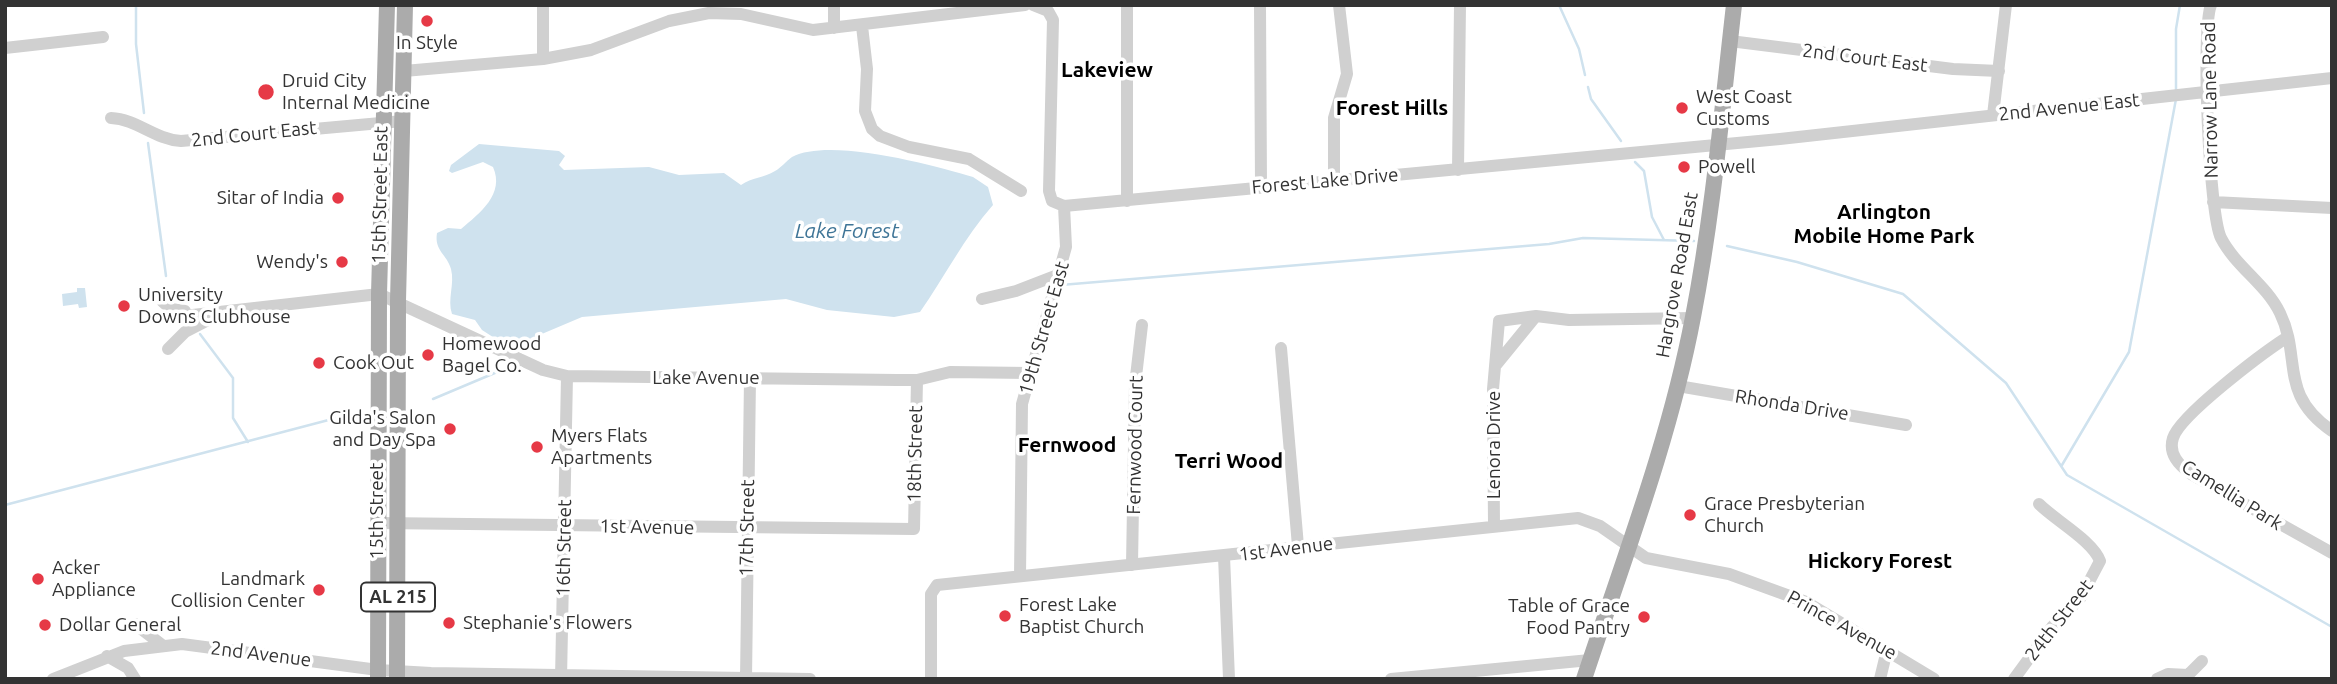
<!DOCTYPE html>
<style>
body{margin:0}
#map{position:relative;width:2337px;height:684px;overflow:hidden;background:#fff;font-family:Ubuntu,sans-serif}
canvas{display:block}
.frame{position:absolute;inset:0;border:7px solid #333;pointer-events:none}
</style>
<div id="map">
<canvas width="2337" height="684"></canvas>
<div class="frame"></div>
</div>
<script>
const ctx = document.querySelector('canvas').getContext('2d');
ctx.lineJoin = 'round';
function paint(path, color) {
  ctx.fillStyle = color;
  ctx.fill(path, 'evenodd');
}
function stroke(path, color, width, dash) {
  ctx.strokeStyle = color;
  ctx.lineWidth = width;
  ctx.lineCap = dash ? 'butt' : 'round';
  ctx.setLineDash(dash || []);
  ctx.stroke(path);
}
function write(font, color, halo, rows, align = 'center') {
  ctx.font = font + ' Ubuntu,sans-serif';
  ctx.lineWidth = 7;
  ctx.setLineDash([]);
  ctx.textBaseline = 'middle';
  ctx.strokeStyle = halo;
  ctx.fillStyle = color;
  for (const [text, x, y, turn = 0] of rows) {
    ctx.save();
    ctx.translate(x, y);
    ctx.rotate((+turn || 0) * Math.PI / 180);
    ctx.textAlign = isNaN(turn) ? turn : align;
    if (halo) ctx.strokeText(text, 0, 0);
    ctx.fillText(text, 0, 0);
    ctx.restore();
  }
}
const water = new Path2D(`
 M 479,144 L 559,151 L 565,156 L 559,165 L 564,170 L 649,167 L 679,175 L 724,173 L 741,185 C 752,177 764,178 775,171 C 781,168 786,161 792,157 C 829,137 933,165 973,177 L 988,187 L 993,205 C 964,238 945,276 920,312 L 894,317 L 827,310 L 786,299 L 582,317 L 530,339 L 510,341 L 496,339 L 482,330 L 475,320 L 452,314 C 447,299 455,284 451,269 C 447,254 434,251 437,233 L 448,228 L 461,229 C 480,213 505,194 493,167 L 483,162 L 452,173 L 449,171 L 451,165 Z
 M 77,288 L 85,288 L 87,307 L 79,308 L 78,304 L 63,306 L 62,294 L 77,292 Z`);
const stream = new Path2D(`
 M 136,5 L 136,44 L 144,113
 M 1559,5 L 1579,49 L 1585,75
 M 1588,87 L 1591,99 L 1621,141
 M 2176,92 L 2176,29 L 2180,5
 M 148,143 L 166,276
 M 1635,162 L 1644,171 L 1652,217 L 1664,240
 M 1727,246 L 1797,262 L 1903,294 L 2006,383 L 2067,475 L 2332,627
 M 1061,285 L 1549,244 L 1583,238 L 1694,241
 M 200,334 L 233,378 L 233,418 L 248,442
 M 433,399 L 509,367
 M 2062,465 L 2129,352 L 2176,99
 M 5,505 L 359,412`);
const minor = new Path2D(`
 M 834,5 L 834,28
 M 1033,5 L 1048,11 L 1053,20 L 1049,191 L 1052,201 L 1064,206 L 1780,139 L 2332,78
 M 1260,5 L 1261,186
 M 2211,5 C 2201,30 2209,214 2221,238 C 2236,267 2266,284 2280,313 C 2302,358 2278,394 2332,431
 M 862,26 L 867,69 L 865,111 L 872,129 L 880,136 L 909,147 L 969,159 L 1021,191
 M 1730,41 L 1953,69 L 1999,71
 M 5,48 L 103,37
 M 543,59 L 543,5
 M 404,71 L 543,59 L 591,50 L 669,21 L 709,13 L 741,14 L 813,30 L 1025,5
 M 1993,115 L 2006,5
 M 111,118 C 137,119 154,139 181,141 L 403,121
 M 1458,170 L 1460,5
 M 1334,181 L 1334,118 L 1347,74 L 1339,5
 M 1127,201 L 1127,5
 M 2213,202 L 2332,208
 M 982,299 L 1016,291 L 1060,274
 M 163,302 L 171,309 L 185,311
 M 166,318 L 379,294 L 543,370 L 567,376 L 897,380 L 917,380 L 950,372 L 1029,373
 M 2286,338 C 2263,353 2180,415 2173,438 C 2168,454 2179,465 2191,474 L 2332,553
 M 1281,348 L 1298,546
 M 168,349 L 185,332 L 216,316
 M 1496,365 L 1536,316
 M 1678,386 L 1906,425
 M 379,523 L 914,529 L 917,380
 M 1494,526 L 1493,389 L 1499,321 L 1536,316 L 1569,320 L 1693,318
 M 1224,556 L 1229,679
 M 1132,565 L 1135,385 L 1142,325
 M 1020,576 L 1022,404 L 1066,247 L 1064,206
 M 135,624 L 162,645
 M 107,656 L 128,668 L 135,679
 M 53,679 L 124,651 L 182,644 L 378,670 L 431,673 L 810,679
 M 561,679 L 567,376
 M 746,679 L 750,378
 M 931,679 L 931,594 L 937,585 L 1578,518 L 1600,526 L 1646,558 L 1729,574 L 1806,602 L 1934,679
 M 1391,679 L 1590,660
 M 1880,679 L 1887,650
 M 2014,679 L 2052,627 L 2081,597 L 2100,561 C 2093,541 2056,521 2039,504
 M 2157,679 L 2168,674 L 2188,675 L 2202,661`);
const major = new Path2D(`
 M 378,679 L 379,294 L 387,5
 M 397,679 L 398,301 L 405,5
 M 1584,679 C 1623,561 1670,439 1693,317 C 1713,214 1722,109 1734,5`);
const markers = [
 [427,21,7,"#e63946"],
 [266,92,9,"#e63946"],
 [1682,108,7,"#e63946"],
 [1684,167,7,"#e63946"],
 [338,198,7,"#e63946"],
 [342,262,7,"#e63946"],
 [124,306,7,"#e63946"],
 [428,355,7,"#e63946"],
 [319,363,7,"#e63946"],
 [450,429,7,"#e63946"],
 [537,447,7,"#e63946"],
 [1690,515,7,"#e63946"],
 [38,579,7,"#e63946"],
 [319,590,7,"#e63946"],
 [1005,616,7,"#e63946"],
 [1644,617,7,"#e63946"],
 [449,623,7,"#e63946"],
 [45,625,7,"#e63946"]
];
const shields = [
 [398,597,74]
];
const shieldNames = [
 ["AL 215",398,597]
];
const poiNames = [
 ["In Style",427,43,"center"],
 ["Druid City",282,81],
 ["Internal Medicine",282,103],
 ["West Coast",1696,97],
 ["Customs",1696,119],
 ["Powell",1698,167],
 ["Sitar of India",324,198,"right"],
 ["Wendy's",328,262,"right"],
 ["University",138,295],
 ["Downs Clubhouse",138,317],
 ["Homewood",442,344],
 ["Bagel Co.",442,366],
 ["Cook Out",333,363],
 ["Gilda's Salon",436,418,"right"],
 ["and Day Spa",436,440,"right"],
 ["Myers Flats",551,436],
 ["Apartments",551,458],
 ["Grace Presbyterian",1704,504],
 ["Church",1704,526],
 ["Acker",52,568],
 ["Appliance",52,590],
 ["Landmark",305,579,"right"],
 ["Collision Center",305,601,"right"],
 ["Forest Lake",1019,605],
 ["Baptist Church",1019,627],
 ["Table of Grace",1630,606,"right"],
 ["Food Pantry",1630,628,"right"],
 ["Stephanie's Flowers",463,623],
 ["Dollar General",59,625]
];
const streetNames = [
 ["2nd Court East",1865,58,7],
 ["Narrow Lane Road",2210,100,-91],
 ["2nd Avenue East",2069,107,-6],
 ["2nd Court East",254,134,-6],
 ["Forest Lake Drive",1325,181,-5],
 ["15th Street East",380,195,-89],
 ["Hargrove Road East",1677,275,-80],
 ["19th Street East",1044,328,-74],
 ["Lake Avenue",706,378],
 ["Rhonda Drive",1792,405,9],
 ["Fernwood Court",1135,445,-89],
 ["Lenora Drive",1494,445,-90],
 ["18th Street",915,454,-89],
 ["Camellia Park",2232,495,32],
 ["15th Street",377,511,-90],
 ["1st Avenue",647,527,1],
 ["17th Street",747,528,-89],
 ["16th Street",564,548,-89],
 ["1st Avenue",1286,549,-7],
 ["24th Street",2059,620,-52],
 ["Prince Avenue",1842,625,29],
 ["2nd Avenue",261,654,7]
];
const neighbourhoodNames = [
 ["Lakeview",1107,70],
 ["Forest Hills",1392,108],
 ["Arlington",1884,212],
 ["Mobile Home Park",1884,236],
 ["Fernwood",1067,445],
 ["Terri Wood",1229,461],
 ["Hickory Forest",1880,561]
];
const waterNames = [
 ["Lake Forest",847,231]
];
paint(water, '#cfe2ee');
stroke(stream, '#cfe2ee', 2.5);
stroke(minor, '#d0d0d0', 12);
stroke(major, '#ababab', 16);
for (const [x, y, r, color] of markers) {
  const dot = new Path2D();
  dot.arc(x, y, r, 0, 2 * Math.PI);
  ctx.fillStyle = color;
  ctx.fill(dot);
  stroke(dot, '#fff', 2.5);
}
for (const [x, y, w] of shields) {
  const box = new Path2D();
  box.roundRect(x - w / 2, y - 14.5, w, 29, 5);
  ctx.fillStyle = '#fff';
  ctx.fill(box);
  stroke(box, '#333', 2);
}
write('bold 18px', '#333', null, shieldNames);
write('19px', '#333', '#fff', poiNames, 'left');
write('19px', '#333', '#fff', streetNames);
write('bold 21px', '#000', '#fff', neighbourhoodNames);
write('italic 21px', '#3f7597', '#fff', waterNames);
</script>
